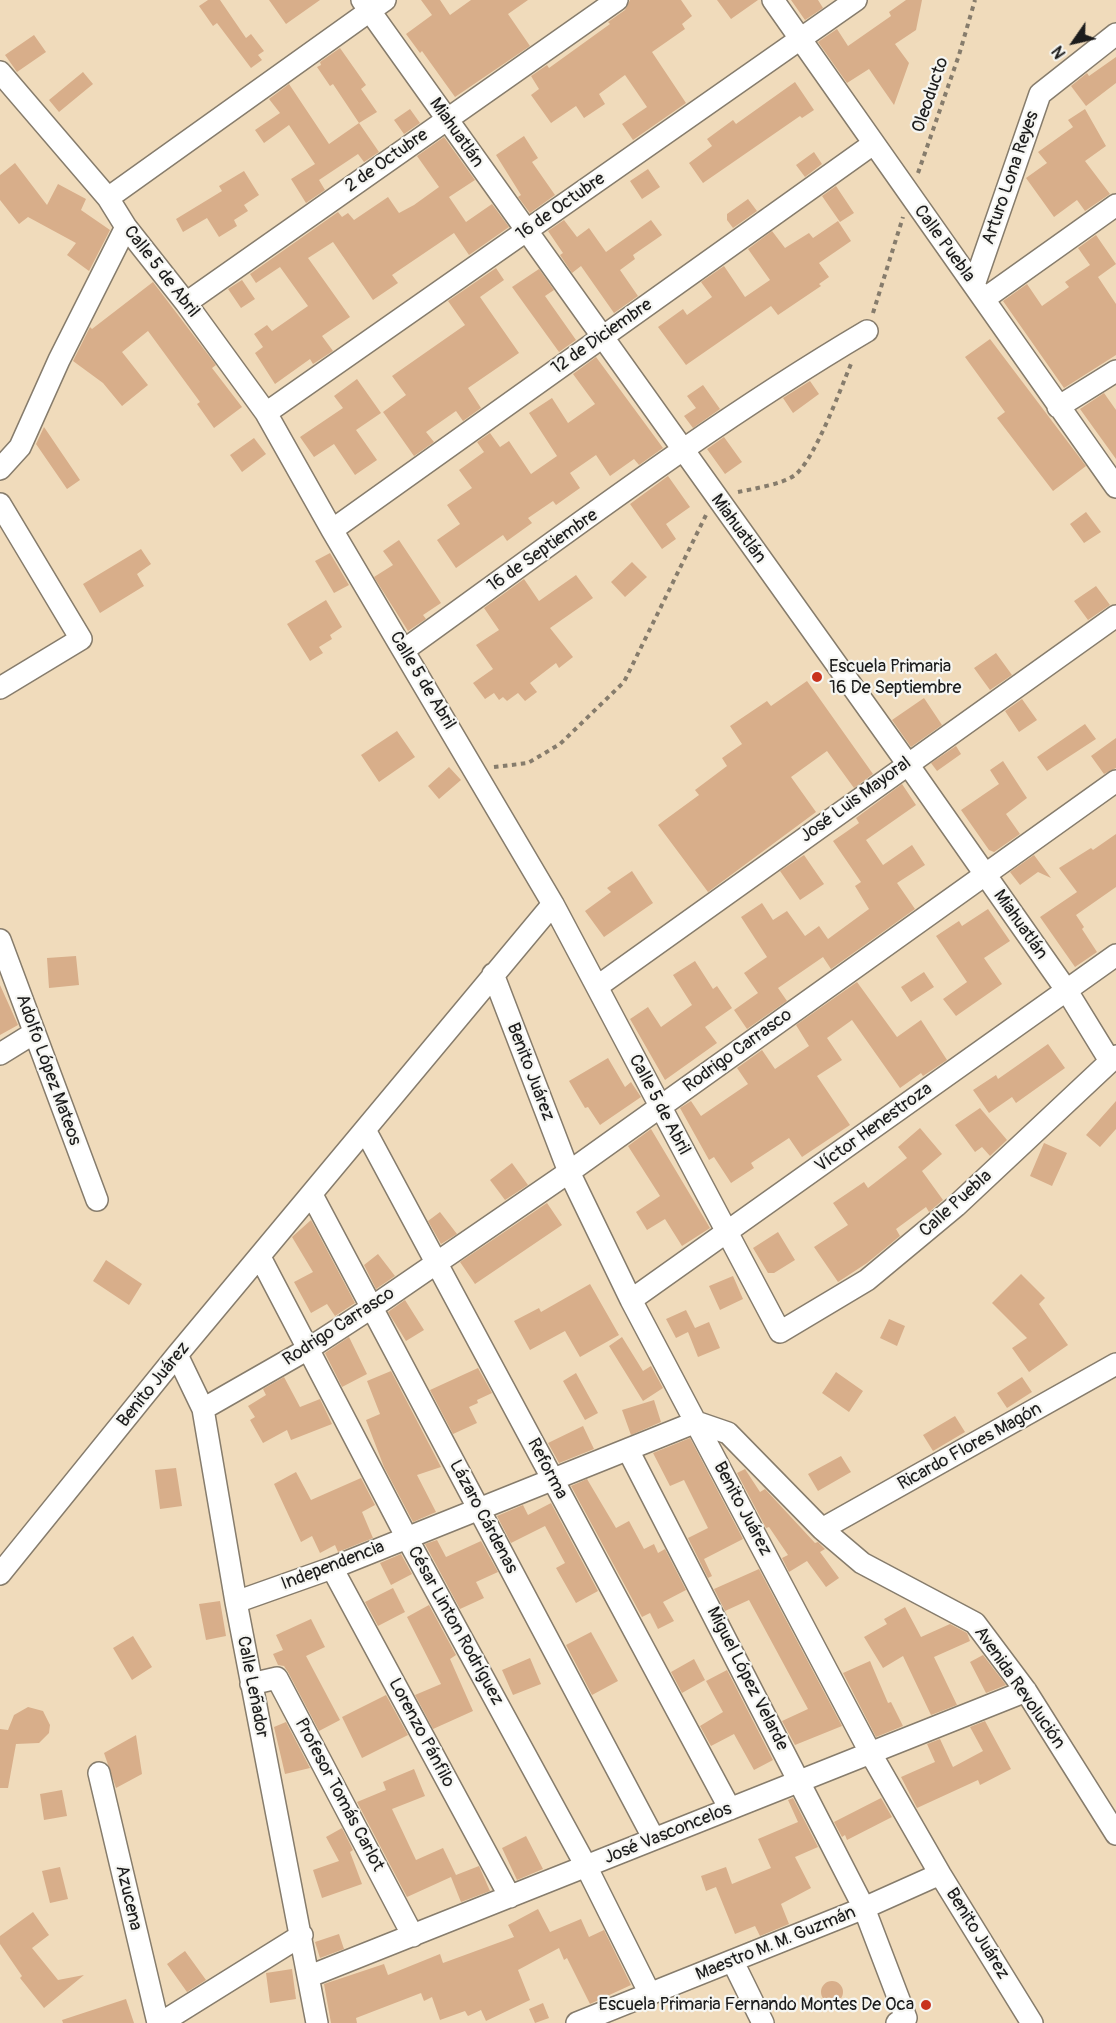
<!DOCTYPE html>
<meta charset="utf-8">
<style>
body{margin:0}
#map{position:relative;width:1116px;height:2023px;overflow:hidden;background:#f0dbbb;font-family:Pangolin,sans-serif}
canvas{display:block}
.north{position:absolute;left:1044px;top:12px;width:60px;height:60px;-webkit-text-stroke:4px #f6f6f2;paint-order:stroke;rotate:236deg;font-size:16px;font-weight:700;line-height:24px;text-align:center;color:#1c1c1c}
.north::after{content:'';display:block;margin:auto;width:21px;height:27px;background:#1c1c1c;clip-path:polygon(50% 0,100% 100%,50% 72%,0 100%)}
</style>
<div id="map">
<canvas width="1116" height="2023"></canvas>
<div class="north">N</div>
</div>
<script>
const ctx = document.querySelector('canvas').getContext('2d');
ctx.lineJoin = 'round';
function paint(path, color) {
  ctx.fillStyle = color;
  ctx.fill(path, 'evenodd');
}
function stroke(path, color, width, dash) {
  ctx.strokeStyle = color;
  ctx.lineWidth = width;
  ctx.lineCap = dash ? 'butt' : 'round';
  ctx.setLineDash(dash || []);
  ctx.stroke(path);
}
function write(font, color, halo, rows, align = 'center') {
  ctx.font = font + ' Pangolin,sans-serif';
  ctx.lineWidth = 4.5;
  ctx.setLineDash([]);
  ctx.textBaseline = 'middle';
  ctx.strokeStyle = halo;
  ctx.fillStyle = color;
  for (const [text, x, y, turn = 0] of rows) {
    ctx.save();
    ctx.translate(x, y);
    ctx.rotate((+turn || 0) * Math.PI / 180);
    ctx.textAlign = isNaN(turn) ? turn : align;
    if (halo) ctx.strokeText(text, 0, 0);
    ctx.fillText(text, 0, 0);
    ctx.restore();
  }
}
const building = new Path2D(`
 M 208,0 L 220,0 L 246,38 L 251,34 L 264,51 L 258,55 L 262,60 L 251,68 L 217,23 L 213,26 L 199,6 Z
 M 269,0 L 320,0 L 286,24 Z
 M 421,0 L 440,0 L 450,15 L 471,0 L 528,0 L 508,14 L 530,46 L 455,97 L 422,51 L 420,53 L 406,34 L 432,15 Z
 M 630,0 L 681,0 L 692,16 L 682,24 L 685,29 L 652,52 L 686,103 L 633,140 L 622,124 L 647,107 L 625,75 L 599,94 L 605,104 L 584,118 L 576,106 L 551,123 L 531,95 L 539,89 L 531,76 L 547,65 L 549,68 L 610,24 L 608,22 L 625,10 Z
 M 717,0 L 758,0 L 731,19 Z
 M 791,0 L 818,0 L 823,8 L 805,20 Z
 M 906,0 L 922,0 L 916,30 L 895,44 L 909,63 L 894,105 L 869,69 L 847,83 L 818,42 L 837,29 L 848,46 L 891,16 L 889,12 Z
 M 34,35 L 46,52 L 17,72 L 5,55 Z
 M 340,48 L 366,85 L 361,89 L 377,112 L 359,123 L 333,84 L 330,86 L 317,67 L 321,65 L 320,62 Z
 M 1116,57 L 1116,83 L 1086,106 L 1071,86 L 1087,73 L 1089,76 Z
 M 83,72 L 93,84 L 59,112 L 49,100 Z
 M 795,82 L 814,110 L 802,118 L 800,116 L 703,183 L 689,163 L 712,146 L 707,139 L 733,120 L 736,124 Z
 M 289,84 L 329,144 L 359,123 L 379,152 L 364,162 L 358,154 L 319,180 L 325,190 L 306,203 L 291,179 L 315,164 L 289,125 L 264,143 L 255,130 L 280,113 L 269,99 Z
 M 410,109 L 420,123 L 404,134 L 394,120 Z
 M 1085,109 L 1106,146 L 1085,161 L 1110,194 L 1085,211 L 1077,200 L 1054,217 L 1026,178 L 1047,163 L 1038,152 L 1073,127 L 1068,120 Z
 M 524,136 L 538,158 L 532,162 L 555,195 L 530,213 L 518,197 L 521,195 L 496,155 Z
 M 444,137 L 475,180 L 449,197 L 466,222 L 492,204 L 509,227 L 469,255 L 454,233 L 392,275 L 398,283 L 373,300 L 333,242 L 308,258 L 350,317 L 322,336 L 333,351 L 313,364 L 310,359 L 275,384 L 255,353 L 263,347 L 254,334 L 267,325 L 272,331 L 308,306 L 280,267 L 256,283 L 250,274 L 338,212 L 342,217 L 348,213 L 354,220 L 388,197 L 399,213 L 414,205 L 439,187 L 417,156 Z
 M 814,152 L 822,164 L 805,177 L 796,165 Z
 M 15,163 L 47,205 L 58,184 L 86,199 L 81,210 L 110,230 L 89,271 L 67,255 L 76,243 L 28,217 L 19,224 L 0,200 L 0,175 Z
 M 648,169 L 660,187 L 642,199 L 630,181 Z
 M 244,171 L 259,195 L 244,205 L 248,211 L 234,220 L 237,226 L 219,237 L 207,218 L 183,232 L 176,219 L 222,191 L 219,186 Z
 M 836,186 L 854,213 L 840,222 L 822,196 Z
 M 748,199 L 757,211 L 733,228 L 727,220 L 727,214 Z
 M 564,220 L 577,237 L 589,228 L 606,252 L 651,220 L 662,235 L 633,255 L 635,259 L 620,270 L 638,296 L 614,313 L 581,266 L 572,273 L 560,255 L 563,253 L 548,231 Z
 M 838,221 L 851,241 L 819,263 L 829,277 L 819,284 L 821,286 L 778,315 L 771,306 L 686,365 L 658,327 L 683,309 L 687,315 L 712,297 L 701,282 L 724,266 L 745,297 L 770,280 L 748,249 L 772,231 L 785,248 L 809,233 L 813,238 Z
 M 1096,235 L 1116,264 L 1098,277 L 1116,304 L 1116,355 L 1064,388 L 1003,301 L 1027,284 L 1042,306 L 1069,287 L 1065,282 L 1090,265 L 1078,248 Z
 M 496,268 L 504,280 L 480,297 L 519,353 L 468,388 L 481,408 L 463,421 L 456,411 L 426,432 L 434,442 L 414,456 L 383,412 L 406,395 L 392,376 L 465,325 L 448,301 Z
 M 539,269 L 554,290 L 545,296 L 576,340 L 559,352 L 512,287 Z
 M 242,280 L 255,299 L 241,308 L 228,289 Z
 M 153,282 L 216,365 L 212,368 L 242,407 L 214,428 L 197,404 L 200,402 L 148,331 L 122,352 L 148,385 L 122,406 L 103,383 L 73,361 L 90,327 L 92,329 Z
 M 990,339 L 1086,466 L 1053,491 L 997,418 L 1005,412 L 965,357 Z
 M 596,357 L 663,448 L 639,465 L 634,459 L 610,476 L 596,455 L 570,473 L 580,488 L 556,505 L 553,501 L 528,518 L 532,523 L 507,541 L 503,535 L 456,568 L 437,540 L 460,524 L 447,505 L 472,488 L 459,470 L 484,452 L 477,442 L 490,433 L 500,447 L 509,441 L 531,474 L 557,456 L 529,413 L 552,398 L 568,423 L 595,404 L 573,374 Z
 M 357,379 L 381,413 L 356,430 L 377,460 L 355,475 L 334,444 L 314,457 L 300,437 L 343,408 L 334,396 Z
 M 810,381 L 819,394 L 793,413 L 783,398 Z
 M 703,385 L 720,409 L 693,428 L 684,416 L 696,408 L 687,396 Z
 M 1104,393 L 1116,410 L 1116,459 L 1080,409 Z
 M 44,427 L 80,480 L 67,489 L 36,444 Z
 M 724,437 L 742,462 L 725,474 L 707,449 Z
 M 254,438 L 266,454 L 242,472 L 230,455 Z
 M 668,476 L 690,507 L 666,524 L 676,539 L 662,549 L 630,504 Z
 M 1086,512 L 1101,532 L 1084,543 L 1070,524 Z
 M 399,540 L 441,603 L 423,615 L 426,619 L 408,631 L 374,577 L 393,565 L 383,551 Z
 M 141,549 L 151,564 L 137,574 L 144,586 L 100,613 L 83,584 Z
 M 330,553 L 349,585 L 334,593 L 315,561 Z
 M 632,562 L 647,577 L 625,597 L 611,582 Z
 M 576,575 L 593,598 L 550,628 L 573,657 L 559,668 L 556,663 L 530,683 L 537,692 L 525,701 L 518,693 L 507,701 L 503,697 L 499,700 L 494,693 L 485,699 L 473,683 L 493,669 L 476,645 L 499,630 L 484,608 L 524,579 L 539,601 Z
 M 1096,586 L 1110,605 L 1088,620 L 1074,601 Z
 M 326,600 L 342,627 L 330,635 L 332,639 L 319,647 L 323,653 L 310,661 L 287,624 Z
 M 996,653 L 1012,675 L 990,690 L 974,668 Z
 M 807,681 L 873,774 L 854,788 L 827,751 L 791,777 L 816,812 L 708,892 L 658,825 L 699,795 L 695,790 L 727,766 L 722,758 L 742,744 L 730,726 L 767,701 L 771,706 Z
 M 924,698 L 942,725 L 911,747 L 892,720 Z
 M 1022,699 L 1037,720 L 1019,732 L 1005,711 Z
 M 1085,724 L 1096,739 L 1047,771 L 1037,757 Z
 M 397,731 L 415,757 L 379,782 L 361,755 Z
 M 1116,738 L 1116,768 L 1104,774 L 1091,756 Z
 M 956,746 L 961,754 L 937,771 L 931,763 Z
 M 1003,761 L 1027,798 L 1006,814 L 1020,834 L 994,852 L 989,850 L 961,810 L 999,784 L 990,770 Z
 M 449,767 L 461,780 L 439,799 L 428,786 Z
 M 902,784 L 916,805 L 866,840 L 883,865 L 912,845 L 925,865 L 897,883 L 915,909 L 831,969 L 823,957 L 778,988 L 787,1001 L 747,1029 L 734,1010 L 758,993 L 744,973 L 767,957 L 741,917 L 762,903 L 773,920 L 787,911 L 805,936 L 819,926 L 828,939 L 869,909 L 855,886 L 861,882 L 833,841 L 859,823 L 856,818 Z
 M 1116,834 L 1116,887 L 1076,915 L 1084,927 L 1082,929 L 1097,952 L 1075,967 L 1040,917 L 1077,892 L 1059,868 L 1091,848 L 1093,850 Z
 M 804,855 L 824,884 L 800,900 L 780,871 Z
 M 1034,855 L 1051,878 L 1038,872 L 1020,885 L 1010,872 Z
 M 632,871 L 653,903 L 604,937 L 585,911 L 611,892 L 607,888 Z
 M 988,909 L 1010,941 L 984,958 L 1002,984 L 956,1016 L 943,999 L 967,982 L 936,936 L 959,921 L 962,926 Z
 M 76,956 L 79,985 L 49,988 L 47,958 Z
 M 695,961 L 713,989 L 717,986 L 732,1008 L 705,1027 L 717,1043 L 665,1080 L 630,1019 L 648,1007 L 661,1027 L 692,1005 L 673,975 Z
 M 924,972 L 934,987 L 911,1002 L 901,987 Z
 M 857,982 L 897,1037 L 921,1020 L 947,1060 L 923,1076 L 921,1073 L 900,1088 L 852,1020 L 827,1038 L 842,1060 L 817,1076 L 850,1125 L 802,1157 L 789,1138 L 751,1163 L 754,1168 L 731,1183 L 714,1157 L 709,1160 L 680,1108 L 691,1101 L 701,1116 L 748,1084 L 737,1068 L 762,1050 L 775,1069 L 809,1046 L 796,1025 Z
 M 0,985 L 18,1025 L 0,1035 Z
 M 1048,1044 L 1065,1068 L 1016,1103 L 1012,1097 L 989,1113 L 973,1090 L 996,1075 L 998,1079 Z
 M 608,1058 L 625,1087 L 631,1082 L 641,1097 L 600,1125 L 588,1107 L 585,1108 L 569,1081 Z
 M 1116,1101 L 1116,1129 L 1100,1147 L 1086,1135 Z
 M 980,1108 L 1007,1140 L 990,1156 L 982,1147 L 975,1152 L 955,1125 Z
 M 920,1128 L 942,1154 L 922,1171 L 943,1200 L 929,1212 L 926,1207 L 896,1229 L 900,1236 L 867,1263 L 838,1282 L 814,1247 L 848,1225 L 833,1203 L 864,1182 L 868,1188 L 907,1158 L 898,1147 Z
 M 651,1129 L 710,1228 L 682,1246 L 665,1219 L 647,1230 L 636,1212 L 660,1196 L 628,1146 Z
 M 1044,1143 L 1067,1153 L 1052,1186 L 1030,1176 Z
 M 512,1163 L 528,1185 L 505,1200 L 490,1180 Z
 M 547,1203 L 562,1225 L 475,1284 L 460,1262 Z
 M 440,1212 L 457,1234 L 441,1244 L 428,1221 Z
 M 311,1220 L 355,1303 L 335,1316 L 327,1304 L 311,1313 L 294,1282 L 313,1272 L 292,1237 Z
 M 778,1232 L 795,1260 L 774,1273 L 768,1273 L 753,1248 Z
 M 378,1254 L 395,1276 L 376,1289 L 364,1265 Z
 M 106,1260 L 142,1284 L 129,1305 L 93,1281 Z
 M 1021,1274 L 1045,1298 L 1039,1304 L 1068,1345 L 1029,1372 L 1012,1348 L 1027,1338 L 992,1303 Z
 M 733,1276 L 743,1299 L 720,1310 L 709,1286 Z
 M 590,1284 L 619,1335 L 580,1357 L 565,1331 L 530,1350 L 514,1321 L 539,1308 L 541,1312 Z
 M 405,1300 L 424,1330 L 406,1341 L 388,1312 Z
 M 686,1310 L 695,1328 L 709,1322 L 720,1348 L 698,1357 L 688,1332 L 676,1338 L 666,1319 Z
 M 889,1319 L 905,1326 L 897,1346 L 880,1338 Z
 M 349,1337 L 367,1374 L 342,1387 L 325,1353 Z
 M 622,1337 L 643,1371 L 651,1366 L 663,1388 L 643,1401 L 609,1346 Z
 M 478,1368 L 492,1393 L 477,1400 L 478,1403 L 469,1407 L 477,1423 L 453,1434 L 430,1390 Z
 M 391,1371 L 441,1467 L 417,1475 L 436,1512 L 413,1522 L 384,1467 L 366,1420 L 380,1414 L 367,1381 Z
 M 836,1372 L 863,1391 L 849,1412 L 822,1393 Z
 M 576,1373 L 598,1413 L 585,1420 L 563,1381 Z
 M 284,1377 L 300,1407 L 320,1399 L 332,1424 L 291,1440 L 287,1430 L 263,1443 L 250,1420 L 255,1417 L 248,1406 L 266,1395 L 263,1389 Z
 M 1022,1377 L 1032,1392 L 1007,1408 L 997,1393 Z
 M 654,1400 L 661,1422 L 631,1435 L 622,1410 Z
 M 955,1416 L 965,1432 L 933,1451 L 923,1435 Z
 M 583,1426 L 594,1449 L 559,1463 L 548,1443 Z
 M 690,1438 L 743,1539 L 704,1559 L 712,1576 L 708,1578 L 688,1538 L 708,1528 L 684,1480 L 670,1486 L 653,1453 Z
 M 841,1456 L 851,1472 L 818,1491 L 808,1474 Z
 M 176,1468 L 182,1506 L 160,1509 L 155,1470 Z
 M 745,1469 L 760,1492 L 765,1489 L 815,1543 L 818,1542 L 825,1549 L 820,1552 L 839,1578 L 826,1587 L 807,1561 L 789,1572 L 782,1558 L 788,1555 L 769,1527 L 766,1528 L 737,1473 Z
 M 296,1472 L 311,1500 L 361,1478 L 375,1505 L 362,1512 L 373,1538 L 338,1552 L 335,1545 L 320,1553 L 312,1536 L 301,1542 L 274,1484 Z
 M 587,1479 L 616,1528 L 629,1521 L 644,1549 L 654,1544 L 658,1553 L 665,1549 L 686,1590 L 663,1602 L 674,1621 L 658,1629 L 650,1613 L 642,1617 L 571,1486 Z
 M 551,1503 L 598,1591 L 576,1603 L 556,1568 L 565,1563 L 545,1526 L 511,1543 L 497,1516 L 523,1505 L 528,1515 Z
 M 437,1540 L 446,1557 L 481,1541 L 498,1572 L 476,1582 L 484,1598 L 460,1609 L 425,1544 Z
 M 401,1554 L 412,1574 L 391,1585 L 380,1563 Z
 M 759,1569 L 842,1726 L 795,1745 L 782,1721 L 808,1709 L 749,1600 L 725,1611 L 714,1589 Z
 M 393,1588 L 405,1612 L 378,1626 L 365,1602 Z
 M 220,1601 L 226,1636 L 206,1640 L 199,1604 Z
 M 429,1605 L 456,1655 L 450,1659 L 473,1711 L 433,1729 L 415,1695 L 441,1684 L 407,1617 Z
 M 905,1607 L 921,1637 L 950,1624 L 967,1633 L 970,1641 L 934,1657 L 957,1705 L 931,1715 L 903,1656 L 883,1668 L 864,1637 L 887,1624 L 884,1619 Z
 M 311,1619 L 325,1647 L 306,1656 L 340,1720 L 319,1731 L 288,1672 L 284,1666 L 278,1665 L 273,1654 L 283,1650 L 276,1635 Z
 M 591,1632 L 618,1681 L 592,1695 L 566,1645 Z
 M 133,1636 L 152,1667 L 132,1680 L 113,1648 Z
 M 983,1655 L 1006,1685 L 986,1693 L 970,1662 Z
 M 530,1658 L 541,1684 L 513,1695 L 502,1670 Z
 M 694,1659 L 705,1680 L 682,1693 L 671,1672 Z
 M 870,1661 L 888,1703 L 891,1702 L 903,1726 L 876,1737 L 843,1673 Z
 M 727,1670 L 773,1760 L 754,1770 L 734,1734 L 711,1746 L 700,1726 L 723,1712 L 706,1681 Z
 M 386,1695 L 408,1735 L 362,1758 L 342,1717 Z
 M 28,1707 L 43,1711 L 50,1725 L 49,1733 L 39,1743 L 16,1744 L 8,1788 L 0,1788 L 0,1729 L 8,1730 L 14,1715 Z
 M 985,1721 L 1011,1769 L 980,1785 L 978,1780 L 917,1808 L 901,1777 L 935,1762 L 927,1744 L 940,1739 L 953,1767 L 983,1751 L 970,1727 Z
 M 286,1722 L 310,1768 L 285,1774 L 274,1727 Z
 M 136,1735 L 142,1774 L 116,1788 L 104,1753 Z
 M 414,1769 L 425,1796 L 392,1809 L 416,1860 L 443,1848 L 456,1875 L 479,1866 L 490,1891 L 461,1902 L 451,1877 L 407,1897 L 357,1802 L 386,1790 L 383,1782 Z
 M 62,1790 L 67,1816 L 44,1820 L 40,1794 Z
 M 793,1798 L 818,1847 L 795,1857 L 811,1888 L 781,1904 L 789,1924 L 760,1936 L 755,1926 L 735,1934 L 716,1887 L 706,1891 L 701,1876 L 726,1867 L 732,1884 L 771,1868 L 758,1839 L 798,1822 L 788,1800 Z
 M 881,1798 L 892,1817 L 847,1840 L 845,1835 L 842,1837 L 834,1822 Z
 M 342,1828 L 353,1850 L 350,1852 L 362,1884 L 322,1898 L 313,1870 L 339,1861 L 326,1837 Z
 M 526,1836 L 543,1869 L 517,1880 L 502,1848 Z
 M 60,1867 L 68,1899 L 50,1903 L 42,1871 Z
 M 538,1909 L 550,1932 L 581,1919 L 589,1937 L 604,1930 L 631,1985 L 590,2004 L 567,1958 L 564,1960 L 559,1948 L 518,1970 L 530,2000 L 486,2021 L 481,2010 L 468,2016 L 465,2011 L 440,2020 L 432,1997 L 424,2001 L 421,1993 L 356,2018 L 357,2023 L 331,2023 L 324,1984 L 384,1964 L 388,1975 L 440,1954 L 443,1963 L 514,1937 L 508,1925 Z
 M 33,1912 L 49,1935 L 32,1948 L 58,1980 L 84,1975 L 44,2008 L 20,1978 L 22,1976 L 0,1944 L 0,1936 Z
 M 339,1934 L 344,1949 L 320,1958 L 315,1942 Z
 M 185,1951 L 206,1980 L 187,1992 L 167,1964 Z
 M 292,1969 L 296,1999 L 270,2003 L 266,1973 Z
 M821 1992a11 11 0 1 1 22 0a11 11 0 1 1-22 0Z
 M 126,1999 L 134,2023 L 63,2023 L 62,2020 Z
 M 543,2003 L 549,2018 L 535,2023 L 529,2009 Z`);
const path = new Path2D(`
 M 918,173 L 959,55 L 975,0
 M 873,313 L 903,217
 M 738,492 C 753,489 783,484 795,475 C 815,459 840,390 851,364
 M 494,767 L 528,763 L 560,744 L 624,682 L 706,515`);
const minor = new Path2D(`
 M 362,0 L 907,763 L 1067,991 L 1110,1061
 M 773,0 L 1116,487
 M 0,72 L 108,198 L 126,227 L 186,303 L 266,413 L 332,530 L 553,904 L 780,1332 L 867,1280 L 956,1206 L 1116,1056
 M 108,198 L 385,0
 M 974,285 L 1040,94 L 1116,34
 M 984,299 L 1116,205
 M 186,303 L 617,0
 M 1058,407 L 1116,371
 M 266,413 L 856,0
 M 0,469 L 20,447 L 59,360 L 126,227
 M 0,504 L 81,639 L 0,688
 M 332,530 L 873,144
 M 404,650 C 556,541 706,426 867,331
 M 0,940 L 97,1200
 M 493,974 L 569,1172 L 631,1300 L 871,1754 L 940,1874 L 1032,2023
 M 598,986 L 1116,616
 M 0,1054 L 34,1033
 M 365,1130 L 730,1809
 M 312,1195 L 654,1839
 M 260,1257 L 407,1538 L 586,1866 L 650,1994
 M 631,1300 L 1116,955
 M 177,1355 L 203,1409 L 236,1602 L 317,2023
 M 203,1409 L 308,1349 L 371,1308 L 569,1172 L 1116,781
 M 696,1422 L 728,1433 L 822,1529 L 862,1563 L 975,1623 L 1026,1691 L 1116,1834
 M 628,1450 L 864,1908 L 906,2018 L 897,2023
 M 822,1529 L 1116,1364
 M 332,1568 L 510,1897
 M 0,1574 L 177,1355 L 553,904
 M 236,1602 L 332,1568 L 696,1422
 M 251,1684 L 277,1678 L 413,1936
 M 99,1773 L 158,2023
 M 733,1962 L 763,2023
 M 310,1976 L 1026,1691
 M 161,2023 L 302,1935
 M 577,2023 L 864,1908 L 940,1874`);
const markers = [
 [817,677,6,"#c8321e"],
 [926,2005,6,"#c8321e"]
];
const streetNames = [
 ["Oleoducto",931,95,-71],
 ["Miahuatlán",456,133,55],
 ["2 de Octubre",387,161,-35],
 ["Arturo Lona Reyes",1011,178,-71],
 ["16 de Octubre",561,207,-35],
 ["Calle Puebla",944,244,54],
 ["Calle 5 de Abril",161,272,52],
 ["12 de Diciembre",602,337,-35],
 ["Miahuatlán",738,529,54],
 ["16 de Septiembre",543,551,-35],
 ["Calle 5 de Abril",422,681,59],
 ["José Luis Mayoral",856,800,-36],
 ["Miahuatlán",1020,925,55],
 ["Rodrigo Carrasco",738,1051,-36],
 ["Adolfo López Mateos",48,1070,70],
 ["Benito Juárez",530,1072,69],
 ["Calle 5 de Abril",659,1105,62],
 ["Víctor Henestroza",874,1128,-36],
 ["Calle Puebla",956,1204,-42],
 ["Rodrigo Carrasco",339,1327,-33],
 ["Benito Juárez",154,1385,-51],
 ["Ricardo Flores Magón",970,1447,-29],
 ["Reforma",547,1469,62],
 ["Benito Juárez",742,1509,62],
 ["Lázaro Cárdenas",483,1517,62],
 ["Independencia",333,1566,-21],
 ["César Linton Rodríguez",455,1626,61],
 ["Miguel López Velarde",747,1679,63],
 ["Calle Leñador",252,1687,79],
 ["Avenida Revolución",1019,1688,55],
 ["Lorenzo Pánfilo",421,1733,62],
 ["Profesor Tomás Carlot",339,1795,62],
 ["José Vasconcelos",668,1834,-22],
 ["Azucena",128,1898,77],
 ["Benito Juárez",977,1934,58],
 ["Maestro M. M. Guzmán",776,1944,-22]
];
const poiNames = [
 ["Escuela Primaria",829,667],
 ["16 De Septiembre",829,688],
 ["Escuela Primaria Fernando Montes De Oca",914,2005,"right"]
];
paint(building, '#d8ae8a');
stroke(minor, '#867c6c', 24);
stroke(path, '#867c6c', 4, [4.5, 4.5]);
stroke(minor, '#fff', 21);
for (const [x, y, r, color] of markers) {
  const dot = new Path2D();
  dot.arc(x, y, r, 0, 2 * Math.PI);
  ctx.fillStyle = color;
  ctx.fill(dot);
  stroke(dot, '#f6f6f2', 2);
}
write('18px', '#1c1c1c', '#f6f6f2', streetNames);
write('18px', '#1c1c1c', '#f6f6f2', poiNames, 'left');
</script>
